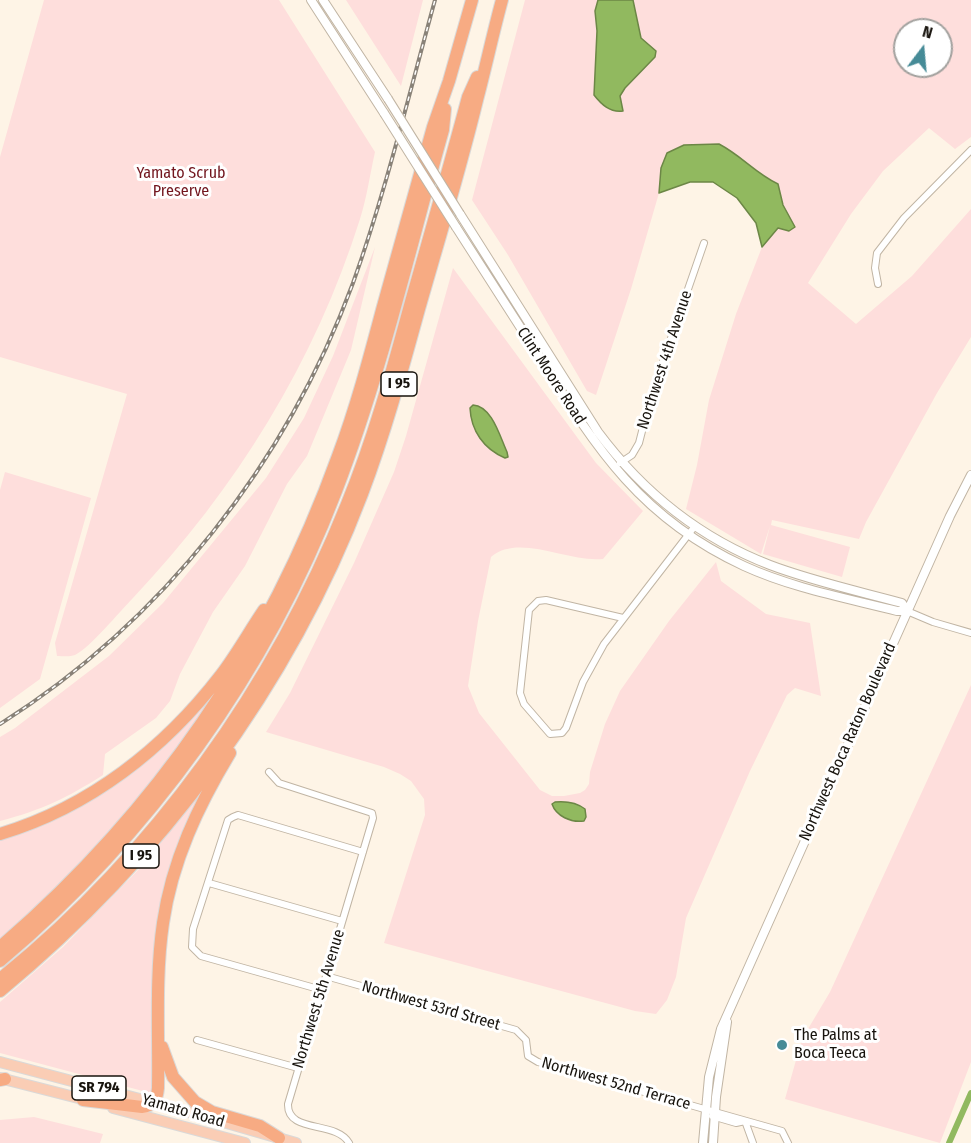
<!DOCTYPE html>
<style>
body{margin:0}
#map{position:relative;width:971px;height:1143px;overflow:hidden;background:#fef4e6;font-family:"Fira Sans Condensed",sans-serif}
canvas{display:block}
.north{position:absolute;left:893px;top:18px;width:60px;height:60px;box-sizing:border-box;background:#fff;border:2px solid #a2a19e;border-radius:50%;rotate:16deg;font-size:16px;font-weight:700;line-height:24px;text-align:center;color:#17130d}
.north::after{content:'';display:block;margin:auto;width:21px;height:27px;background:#468b97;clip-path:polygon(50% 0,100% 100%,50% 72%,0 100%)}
</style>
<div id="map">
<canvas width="971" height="1143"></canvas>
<div class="north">N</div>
</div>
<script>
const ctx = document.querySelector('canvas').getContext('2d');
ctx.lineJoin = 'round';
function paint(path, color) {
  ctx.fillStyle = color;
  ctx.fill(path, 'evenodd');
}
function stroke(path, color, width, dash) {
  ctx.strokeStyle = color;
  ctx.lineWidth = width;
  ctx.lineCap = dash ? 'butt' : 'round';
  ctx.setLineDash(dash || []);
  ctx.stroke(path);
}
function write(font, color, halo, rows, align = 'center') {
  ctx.font = font + ' "Fira Sans Condensed",sans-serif';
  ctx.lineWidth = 6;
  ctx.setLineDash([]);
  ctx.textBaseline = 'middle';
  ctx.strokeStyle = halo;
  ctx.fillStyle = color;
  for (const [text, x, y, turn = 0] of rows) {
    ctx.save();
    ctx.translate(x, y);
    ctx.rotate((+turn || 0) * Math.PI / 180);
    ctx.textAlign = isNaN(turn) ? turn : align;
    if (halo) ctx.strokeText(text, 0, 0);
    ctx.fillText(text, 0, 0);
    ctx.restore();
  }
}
const green = new Path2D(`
 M 44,0 L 279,0 L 375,152 C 370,174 367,197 360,219 C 315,362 236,489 133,598 C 120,611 90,648 75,655 C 70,657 62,656 57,656 L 55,643 L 127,394 L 0,357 L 0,157 Z
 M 346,0 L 423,0 L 401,86 Z
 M 525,0 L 971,0 L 971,137 L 955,149 L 929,128 L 883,171 L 851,214 L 808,283 L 856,324 L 912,276 L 971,209 L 971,337 L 937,393 L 866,522 L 859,539 L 772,520 L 771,525 L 850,547 L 842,577 L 763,554 L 770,526 L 761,554 L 686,509 L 697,465 L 709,400 L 736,314 L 762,247 L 756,223 L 737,198 L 713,182 L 690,182 L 659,193 L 631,289 L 596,395 L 587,391 L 508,255 L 472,200 ZM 905,30 L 941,30 L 941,66 L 905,66 Z
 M 375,247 L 351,350 L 307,456 L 287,484 L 245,566 L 213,612 L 180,674 L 170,701 L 156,718 L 105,754 L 103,775 C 67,798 42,810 0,821 L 0,737 L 15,728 L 109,656 L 163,603 L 266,478 L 304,418 L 333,356 Z
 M 453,268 L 596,463 L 643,511 L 603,559 C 569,563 519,533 491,557 L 478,621 L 468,686 L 479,713 L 540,790 L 552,796 L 564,796 L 580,793 L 585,790 L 589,784 L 590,772 L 605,724 L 620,691 L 669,621 L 716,562 L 721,581 L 766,614 L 810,623 L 821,696 L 795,688 L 787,695 L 750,771 L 686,918 L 676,977 L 667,1000 L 656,1014 L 635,1011 L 384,943 L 425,815 L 424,799 L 411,781 L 400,774 L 384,767 L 266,732 L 290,693 L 354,563 L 394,472 L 406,436 Z
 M 5,472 L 91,498 L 40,679 L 0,708 L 0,490 Z
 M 218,685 L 222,687 L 184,743 L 102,844 L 0,943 L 0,838 L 70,811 Z
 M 971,685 L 971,1062 L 940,1143 L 785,1099 L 802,1039 L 830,992 Z
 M 203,786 L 206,788 L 168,887 L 154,1094 L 0,1053 L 0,1002 L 63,947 L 142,866 Z
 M 34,1117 L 103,1134 L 100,1143 L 0,1143 L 0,1120 Z`);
const water = new Path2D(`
 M 598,0 L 633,0 L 641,38 L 656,51 L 655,57 L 625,88 L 620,96 L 623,111 C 610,113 601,104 594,95 L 597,31 L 595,11 Z
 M 719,144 C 742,156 755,173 778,184 L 783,205 L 795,227 L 789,231 L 778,228 L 762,247 L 756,223 L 737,198 L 713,182 L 690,182 L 659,193 L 661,168 L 667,153 L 684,145 Z
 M 473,405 C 492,406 500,437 507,452 L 508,457 L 505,458 C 484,449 471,431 470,408 Z
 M 555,802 C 566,801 576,802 585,809 L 586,817 L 584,821 C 571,823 556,816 552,804 Z`);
const canal = new Path2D(`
 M 949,1143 L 971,1093`);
const minor = new Path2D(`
 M 878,284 L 875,268 L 877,253 L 904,218 L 971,150
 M 620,463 L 632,455 L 639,443 L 651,396 L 704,243
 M 907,611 L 933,622 L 971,633
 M 623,618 L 546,600 L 538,601 L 529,610 L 520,693 L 524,704 L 550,734 L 562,733 L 566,728 L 583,682 L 604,644 L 695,526
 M 269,772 L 279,783 L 372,813 L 373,818 L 288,1104 C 287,1134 336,1120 349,1143
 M 209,883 L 342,921
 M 326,976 L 516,1030 L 526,1040 L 528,1056 L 538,1062 L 782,1131 L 788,1143
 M 322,990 L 201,956 L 192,947 L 193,929 L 228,820 L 233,817 L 238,815 L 363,852
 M 197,1040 L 298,1068
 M 712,1116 L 736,1123 L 745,1121
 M 745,1121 L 753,1143`);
const tertiary = new Path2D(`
 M 311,0 L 384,113
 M 323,0 L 388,99
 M 460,214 L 598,432 C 642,491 700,538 770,565 C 812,581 858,591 902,603 L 907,611
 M 456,227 C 484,271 512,315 540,358 C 597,450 642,519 744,566 C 792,588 846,598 897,611 L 907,611
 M 703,1143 L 709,1077 L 721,1029 L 950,516 L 971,475
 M 713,1143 L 716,1097 L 727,1022`);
const primary = new Path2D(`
 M 0,1062 L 185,1111 L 296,1143
 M 0,1078 L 90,1101
 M 113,1108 L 245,1143`);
const motorway = new Path2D(`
 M 0,834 C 90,807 164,749 221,675 C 237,654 249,632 264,610
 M 0,947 C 157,812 268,650 338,456 C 356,408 369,359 382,310 C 399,249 416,188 433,127 L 449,81 L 472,0
 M 0,961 C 148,836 267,672 336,491 C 381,374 409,251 443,130 L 445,109
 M 0,979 C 154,855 274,687 347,504 C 373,441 391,375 409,309 C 429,238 449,168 468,97 L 477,77
 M 0,991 C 159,860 289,687 362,494 C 385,433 402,371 419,309 C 439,239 460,170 477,100 C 486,66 493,33 502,0
 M 162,1047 L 173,1077 L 195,1102 L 212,1112 L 260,1126 L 279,1138
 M 0,1080 L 5,1079
 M 83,1100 L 142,1107 C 154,1106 157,1099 158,1088 C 159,1034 155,977 163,923 C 172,861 198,806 230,753`);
const rail = new Path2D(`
 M 0,724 C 162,622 287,462 353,283 C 386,191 409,94 435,0`);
const tertiaryBridge = new Path2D(`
 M 388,99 L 460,214
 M 384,113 L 456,227`);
const markers = [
 [782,1045,6,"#468b97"]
];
const shields = [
 [399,384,36],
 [141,856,36],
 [99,1088,54]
];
const shieldNames = [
 ["I 95",399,384],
 ["I 95",141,856],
 ["SR 794",99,1088]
];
const parkNames = [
 ["Yamato Scrub",181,174],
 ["Preserve",181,192]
];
const streetNames = [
 ["Northwest 4th Avenue",665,360,-72],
 ["Clint Moore Road",551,376,57],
 ["Northwest Boca Raton Boulevard",848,742,-66],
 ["Northwest 5th Avenue",319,999,-73],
 ["Northwest 53rd Street",431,1006,16],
 ["Northwest 52nd Terrace",616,1084,16],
 ["Yamato Road",183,1111,16]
];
const poiNames = [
 ["The Palms at",794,1036],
 ["Boca Teeca",794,1054]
];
paint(green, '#fededc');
paint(water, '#91b95f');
stroke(water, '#6c8746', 1.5);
stroke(canal, '#91b95f', 6);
stroke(minor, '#c1b5a4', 8);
stroke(tertiary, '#c1b5a4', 10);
stroke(primary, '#dad9d8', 12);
stroke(motorway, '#dad9d8', 14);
stroke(minor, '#fff', 6);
stroke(tertiary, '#fff', 8);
stroke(primary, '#facdb5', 10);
stroke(motorway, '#f7ab83', 12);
stroke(rail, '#898278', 4);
stroke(rail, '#fff', 1.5, [4.5]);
stroke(tertiaryBridge, '#c1b5a4', 10, []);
stroke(tertiaryBridge, '#fff', 8);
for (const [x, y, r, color] of markers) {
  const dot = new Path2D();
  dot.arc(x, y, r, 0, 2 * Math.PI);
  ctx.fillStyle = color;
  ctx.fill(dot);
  stroke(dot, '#fff', 2);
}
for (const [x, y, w] of shields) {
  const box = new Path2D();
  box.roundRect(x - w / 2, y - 12, w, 24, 4.5);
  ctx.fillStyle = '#fff';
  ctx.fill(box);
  stroke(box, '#17130d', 1.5);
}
write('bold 15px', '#17130d', null, shieldNames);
write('16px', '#72161e', '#fff', parkNames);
write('16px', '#17130d', '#fff', streetNames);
write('16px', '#17130d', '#fff', poiNames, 'left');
</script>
